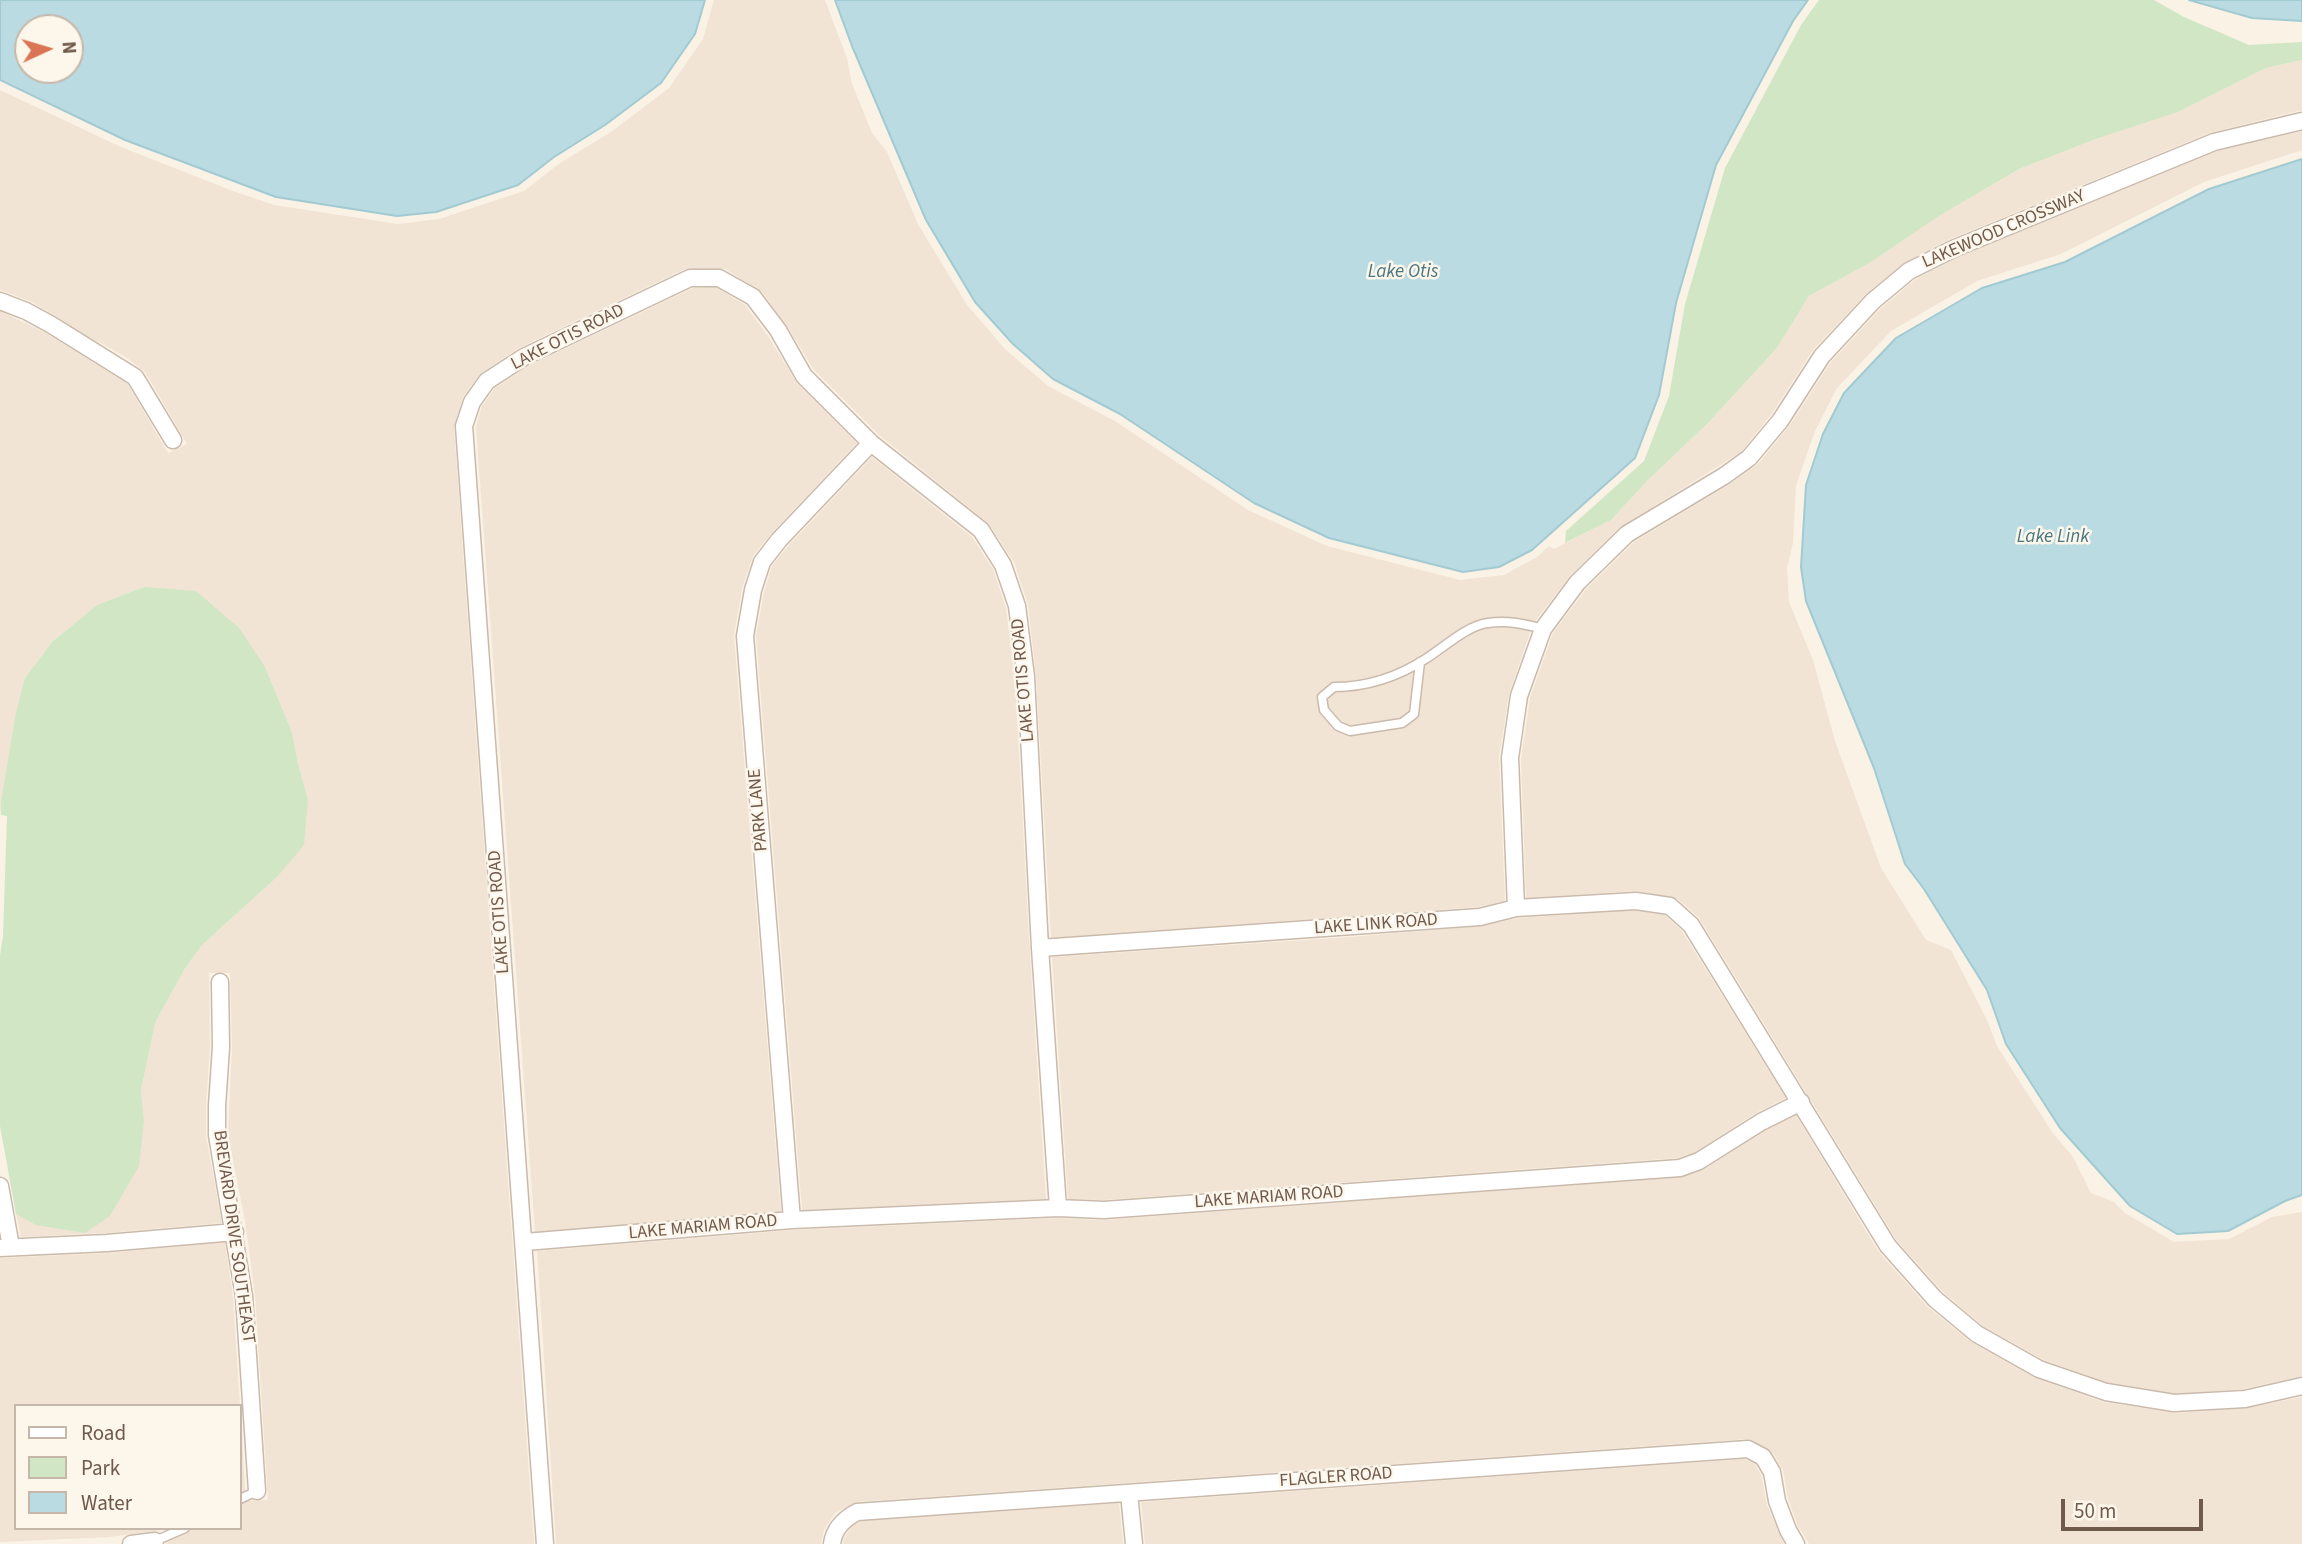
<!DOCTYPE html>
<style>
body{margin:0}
#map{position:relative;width:2302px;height:1544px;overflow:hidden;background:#faf2e5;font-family:"Source Sans 3",sans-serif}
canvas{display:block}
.legend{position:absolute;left:14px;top:1404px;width:228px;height:126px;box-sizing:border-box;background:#fdf6eb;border:2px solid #c5b8ab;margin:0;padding:9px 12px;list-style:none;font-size:21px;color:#705a4c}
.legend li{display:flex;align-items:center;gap:14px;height:35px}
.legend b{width:35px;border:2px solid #c5b8ab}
.north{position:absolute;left:14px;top:14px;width:70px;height:70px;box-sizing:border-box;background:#fdf6eb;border:2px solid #c5b8ab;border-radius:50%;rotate:86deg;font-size:19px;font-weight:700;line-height:28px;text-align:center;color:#705a4c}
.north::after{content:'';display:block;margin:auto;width:24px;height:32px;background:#d97554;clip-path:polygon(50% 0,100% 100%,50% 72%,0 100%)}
.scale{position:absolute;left:2061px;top:1499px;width:142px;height:32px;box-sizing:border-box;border:4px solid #705a4c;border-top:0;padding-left:9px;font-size:21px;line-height:24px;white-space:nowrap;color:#705a4c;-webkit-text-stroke:5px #fdf6eb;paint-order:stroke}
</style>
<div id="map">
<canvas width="2302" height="1544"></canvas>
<ul class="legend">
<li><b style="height:9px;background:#fff"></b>Road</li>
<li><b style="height:19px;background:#d1e6c5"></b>Park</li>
<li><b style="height:19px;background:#bbdbe2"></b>Water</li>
</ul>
<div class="north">N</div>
<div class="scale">50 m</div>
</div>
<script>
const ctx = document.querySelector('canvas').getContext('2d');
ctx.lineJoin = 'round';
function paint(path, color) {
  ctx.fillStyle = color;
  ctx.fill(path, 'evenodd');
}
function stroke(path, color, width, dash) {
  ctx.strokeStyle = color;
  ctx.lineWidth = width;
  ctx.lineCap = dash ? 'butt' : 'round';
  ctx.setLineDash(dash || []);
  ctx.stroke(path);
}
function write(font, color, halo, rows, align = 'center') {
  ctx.font = font + ' "Source Sans 3",sans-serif';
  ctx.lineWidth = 5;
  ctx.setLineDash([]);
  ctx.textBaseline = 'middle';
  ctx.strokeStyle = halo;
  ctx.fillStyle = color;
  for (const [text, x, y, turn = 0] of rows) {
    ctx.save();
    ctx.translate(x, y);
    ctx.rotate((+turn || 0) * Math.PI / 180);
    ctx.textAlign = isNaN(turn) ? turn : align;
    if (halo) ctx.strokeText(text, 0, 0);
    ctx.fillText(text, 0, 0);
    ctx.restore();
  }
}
const residential = new Path2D(`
 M 714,0 L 825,0 L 847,58 L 852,84 L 872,133 L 887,152 L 918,224 L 967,305 L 1005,349 L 1048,386 L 1115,421 L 1248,510 L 1327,546 L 1460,580 L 1504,575 L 1537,557 L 1549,546 L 1554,549 L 1611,520 L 1648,480 L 1708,423 L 1777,348 L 1809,296 L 1871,262 L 1939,216 L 2019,169 L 2096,139 L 2178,112 L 2266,68 L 2302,60 L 2302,110 L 2209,133 L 1948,240 L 1904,263 L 1865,295 L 1813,350 L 1771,415 L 1741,452 L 1619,528 L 1569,577 L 1533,624 L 1509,694 L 1499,757 L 1505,901 L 1478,907 L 1051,938 L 1036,676 L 1028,605 L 1014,562 L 988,523 L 879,435 L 814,370 L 787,326 L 762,292 L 725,269 L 685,269 L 519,348 L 481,373 L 463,397 L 454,427 L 534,1544 L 167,1544 L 164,1530 L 109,1537 L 0,1542 L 0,1258 L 108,1253 L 225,1242 L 233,1297 L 246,1501 L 268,1500 L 255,1295 L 245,1221 L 228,1135 L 232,1046 L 230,973 L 209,973 L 210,1047 L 206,1105 L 206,1136 L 222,1223 L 106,1233 L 21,1237 L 16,1214 L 37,1225 L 144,1121 L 141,1091 L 155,1023 L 184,970 L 201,946 L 277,877 L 298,764 L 292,732 L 265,667 L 144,587 L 97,605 L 52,642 L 25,678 L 16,712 L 0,815 L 0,311 L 44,332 L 127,383 L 168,453 L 187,444 L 145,372 L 127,358 L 101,343 L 91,340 L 56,316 L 32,302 L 0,290 L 0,90 L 121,147 L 233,191 L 274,205 L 398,224 L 439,219 L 524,191 L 560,163 L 611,132 L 669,88 L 703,39 ZM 16,1406 L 240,1406 L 240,1528 L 16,1528 Z
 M 2302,131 L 2302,150 L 2204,182 L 2061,254 L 1977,281 L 1891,331 L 1837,388 L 1815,431 L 1796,485 L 1793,543 L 1787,568 L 1789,602 L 1813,660 L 1835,741 L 1881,868 L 1926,940 L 1951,950 L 1987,1020 L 1997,1046 L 2052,1132 L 2073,1157 L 2091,1193 L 2114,1202 L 2125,1213 L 2174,1242 L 2229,1239 L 2272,1217 L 2302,1212 L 2302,1376 L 2243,1389 L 2175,1394 L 2109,1383 L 2044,1360 L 1983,1326 L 1943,1292 L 1897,1241 L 1699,918 L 1678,899 L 1638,891 L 1526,898 L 1521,759 L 1530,698 L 1553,633 L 1586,589 L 1634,542 L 1730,484 L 1758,464 L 1790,425 L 1831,362 L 1881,308 L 1916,279 L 1958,257 L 2217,151 Z
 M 716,287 L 745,305 L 768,336 L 796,382 L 857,443 L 771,534 L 753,556 L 742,588 L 734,636 L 781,1212 L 535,1232 L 476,427 L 482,406 L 495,388 L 530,365 L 693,288 Z
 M 872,457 L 972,537 L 993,569 L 1006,608 L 1015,678 L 1029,939 L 1046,1199 L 802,1210 L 756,636 L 764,592 L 772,566 L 788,546 Z
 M 1635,910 L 1665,915 L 1682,931 L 1786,1098 L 1754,1114 L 1694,1153 L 1677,1158 L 1104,1200 L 1068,1199 L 1052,957 L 1350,937 L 1481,926 L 1518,918 Z
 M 1796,1115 L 1878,1251 L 1927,1306 L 1971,1342 L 2033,1377 L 2103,1402 L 2175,1413 L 2247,1408 L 2302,1397 L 2302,1544 L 1809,1544 L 1798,1526 L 1788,1499 L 1783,1470 L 1773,1453 L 1754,1441 L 1748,1439 L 857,1502 L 835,1513 L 824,1530 L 821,1544 L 556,1544 L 537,1251 L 793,1230 L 1058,1218 L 1104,1220 L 1680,1177 L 1705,1169 L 1766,1130 Z
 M 1744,1459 L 1755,1464 L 1761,1475 L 1767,1505 L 1784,1544 L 1145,1544 L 1141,1502 Z
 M 1119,1503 L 1123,1544 L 843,1544 L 844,1539 L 852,1525 L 861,1521 Z`);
const green = new Path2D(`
 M 1819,0 L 2154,0 L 2184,17 L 2249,45 L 2302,42 L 2302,60 L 2266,68 L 2178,112 L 2096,139 L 2019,169 L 1939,216 L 1871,262 L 1809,296 L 1777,348 L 1708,423 L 1648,480 L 1611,520 L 1565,543 L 1566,531 L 1644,461 L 1669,396 L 1685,304 L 1725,168 L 1801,25 Z
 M 144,587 L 196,591 L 239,628 L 265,667 L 292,732 L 298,764 L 308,801 L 304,845 L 277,877 L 201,946 L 184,970 L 155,1023 L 141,1091 L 144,1121 L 139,1166 L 110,1216 L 85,1233 L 36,1225 L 16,1214 L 0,1126 L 0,955 L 3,936 L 7,816 L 1,815 L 1,802 L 16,712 L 25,678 L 52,642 L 97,605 Z`);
const water = new Path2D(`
 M 0,0 L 705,0 L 695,34 L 661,83 L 605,125 L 554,157 L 518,185 L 436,212 L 397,216 L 276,197 L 125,140 L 0,80 ZM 70,28 L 70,70 L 28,70 L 28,28 Z
 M 835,0 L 1808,0 L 1793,21 L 1716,165 L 1676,303 L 1659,395 L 1635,458 L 1532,550 L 1499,567 L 1463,572 L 1329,538 L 1254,503 L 1120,414 L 1053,379 L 1013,344 L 975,302 L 926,220 L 852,46 Z
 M 2189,0 L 2302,0 L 2302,21 L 2252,18 Z
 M 2302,159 L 2302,1195 L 2285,1201 L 2228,1231 L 2177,1234 L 2130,1206 L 2060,1128 L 2006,1044 L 1987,990 L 1924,889 L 1905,864 L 1874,768 L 1806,601 L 1801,567 L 1806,485 L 1823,434 L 1844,393 L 1896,338 L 1982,288 L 2065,262 L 2209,189 Z`);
const service = new Path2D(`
 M 1420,662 L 1414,714 L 1402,723 L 1350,731 L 1338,726 L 1324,710 L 1322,697 L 1334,687 C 1369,687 1398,677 1427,658 C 1444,647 1468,625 1488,623 C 1507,620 1525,624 1543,629
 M 240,1499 L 257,1491
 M 155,1541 L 185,1528`);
const minor = new Path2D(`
 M 0,301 L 26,311 L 50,324 L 135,377 L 173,440
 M 1516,908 L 1510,758 L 1519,696 L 1543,629 L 1577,583 L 1627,534 L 1724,476 L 1749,458 L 1780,421 L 1822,356 L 1873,301 L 1909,271 L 1953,249 L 2214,142 L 2302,121
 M 1040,948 L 1480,917 L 1516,908 L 1636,901 L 1670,906 L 1691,925 L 1888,1246 L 1935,1299 L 1977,1334 L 2039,1369 L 2106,1392 L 2174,1403 L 2245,1399 L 2302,1386
 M 220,982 L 221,1047 L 217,1106 L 217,1135 L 244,1296 L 257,1491
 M 0,1186 L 11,1247
 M 792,1220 L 745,636 L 753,590 L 762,562 L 779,540 L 871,443
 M 525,1242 L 792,1220 L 1058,1208 L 1104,1210 L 1680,1168 L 1699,1161 L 1761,1122 L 1801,1102
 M 0,1248 L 107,1243 L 235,1232
 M 1129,1493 L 1134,1544
 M 131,1544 L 155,1541
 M 545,1544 L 464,426 L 472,402 L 487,381 L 524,357 L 690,278 L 719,278 L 753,297 L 778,330 L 804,376 L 871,443 L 981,530 L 1003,565 L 1017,606 L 1026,677 L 1040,948 L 1058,1208
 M 832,1544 C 834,1528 844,1519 857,1512 L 1748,1449 L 1763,1457 L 1772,1472 L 1777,1501 L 1788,1530 L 1796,1544`);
const streetNames = [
 ["LAKEWOOD CROSSWAY",2004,230,-23],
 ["LAKE OTIS ROAD",568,338,-27],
 ["LAKE OTIS ROAD",1024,680,-95],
 ["PARK LANE",759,810,-95],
 ["LAKE OTIS ROAD",500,912,-94],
 ["LAKE LINK ROAD",1376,925,-4],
 ["LAKE MARIAM ROAD",1269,1198,-4],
 ["LAKE MARIAM ROAD",703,1228,-5],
 ["BREVARD DRIVE SOUTHEAST",233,1237,82],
 ["FLAGLER ROAD",1336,1478,-4]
];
const waterNames = [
 ["Lake Otis",1403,273],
 ["Lake Link",2053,538]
];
paint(residential, '#f1e4d4');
paint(green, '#d1e6c5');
paint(water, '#bbdbe2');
stroke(water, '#a2cad2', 2);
stroke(service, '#cabaac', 11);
stroke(minor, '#cabaac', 19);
stroke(service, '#fff', 8);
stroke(minor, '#fff', 16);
write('18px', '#705a4c', '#fdf6eb', streetNames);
write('italic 19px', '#487782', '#fdf6eb', waterNames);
</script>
